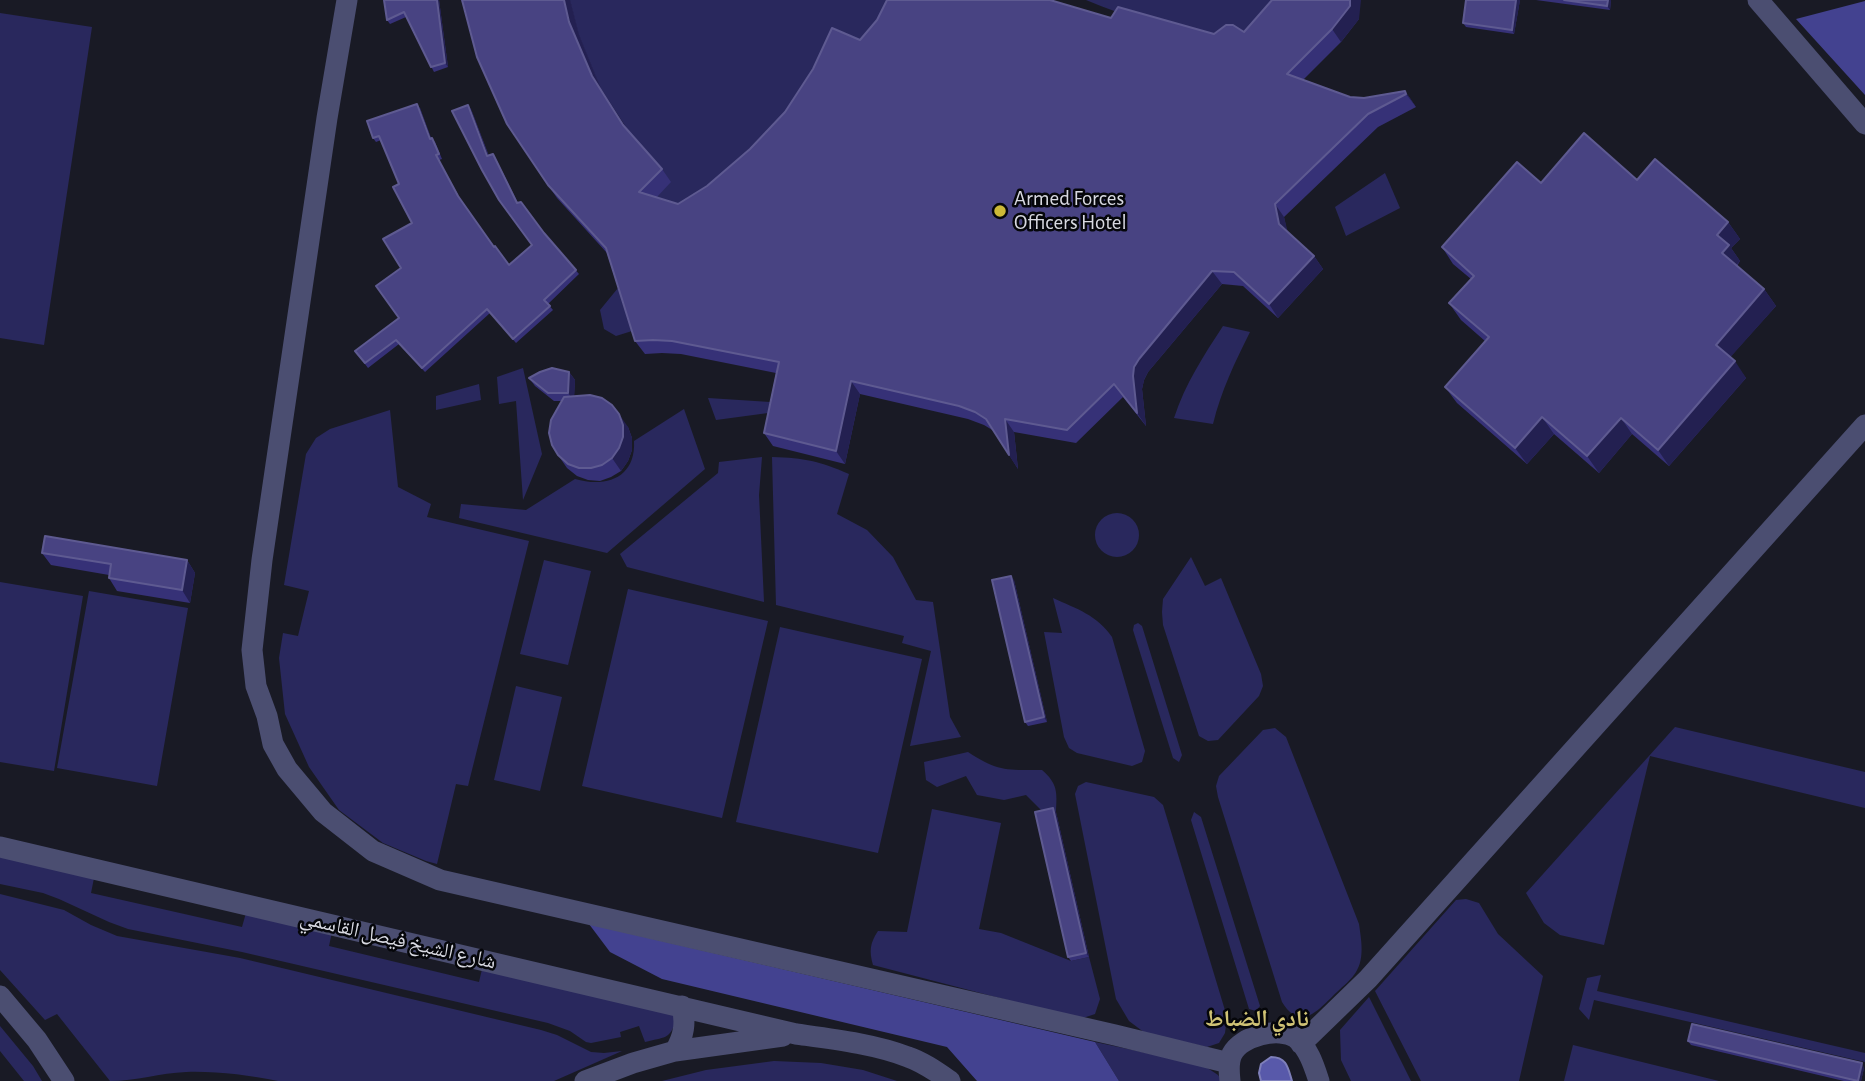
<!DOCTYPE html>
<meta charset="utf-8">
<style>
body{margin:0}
canvas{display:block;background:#191a25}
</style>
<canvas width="1865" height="1081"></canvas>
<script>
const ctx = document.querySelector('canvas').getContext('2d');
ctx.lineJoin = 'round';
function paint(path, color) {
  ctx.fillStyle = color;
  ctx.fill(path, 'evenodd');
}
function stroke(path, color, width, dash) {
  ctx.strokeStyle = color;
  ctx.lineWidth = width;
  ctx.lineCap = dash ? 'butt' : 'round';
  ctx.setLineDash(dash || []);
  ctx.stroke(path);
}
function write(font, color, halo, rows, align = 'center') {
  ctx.font = font + ' "Alegreya Sans","Noto Naskh Arabic",sans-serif';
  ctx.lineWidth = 5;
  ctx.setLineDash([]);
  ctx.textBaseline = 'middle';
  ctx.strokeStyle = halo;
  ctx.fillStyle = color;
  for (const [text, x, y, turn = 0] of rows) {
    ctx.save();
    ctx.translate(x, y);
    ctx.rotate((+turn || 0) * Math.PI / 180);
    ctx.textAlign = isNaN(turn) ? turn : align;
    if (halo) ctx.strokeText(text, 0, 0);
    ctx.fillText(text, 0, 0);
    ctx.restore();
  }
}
const green = new Path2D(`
 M 570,0 L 899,0 L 822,83 L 687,217 L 648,206 L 633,138 L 601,89 L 579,35 Z
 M 1086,0 L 1281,0 L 1264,33 C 1247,33 1230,35 1214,34 C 1169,30 1127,17 1086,0 Z
 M 0,13 L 92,27 L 44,345 L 0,338 Z
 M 1385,173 L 1400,208 L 1346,236 L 1335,207 Z
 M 618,288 L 632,331 L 616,336 L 604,329 L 600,310 Z
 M 1223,326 L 1250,332 C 1235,362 1221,391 1213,424 L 1174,418 C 1185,384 1204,355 1223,326 Z
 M 523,368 L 542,454 L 523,500 L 516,401 L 499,404 L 497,377 Z
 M 479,384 L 481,400 L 436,410 L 436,396 Z
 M 708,398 L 770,402 L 768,413 L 716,420 Z
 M 684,409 L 705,469 L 607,553 L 459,518 L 461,504 L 526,510 L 575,479 C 606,488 636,478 634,441 Z
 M 390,410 L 398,487 L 431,504 L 427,517 L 529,541 L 468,786 L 456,784 L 437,864 L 426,861 L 383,843 L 339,810 L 309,767 L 285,714 L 279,658 L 283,633 L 298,636 L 309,591 L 284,585 L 306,454 L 316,438 L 330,429 Z
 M 762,457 L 759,495 L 764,602 L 627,567 L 620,554 L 718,473 L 719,462 Z
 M 772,457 C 805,458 819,461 849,474 L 837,514 L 867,530 L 893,557 L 916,600 L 933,602 L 950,717 L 961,737 L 910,746 L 931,651 L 902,643 L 904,636 L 776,605 Z
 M1095 535a22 22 0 1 1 44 0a22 22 0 1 1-44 0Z
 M 1191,557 L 1205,586 L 1221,578 L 1261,674 L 1263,686 L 1259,696 L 1218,740 L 1208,741 L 1199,736 L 1163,625 L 1162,612 L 1163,599 Z
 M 544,560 L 591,571 L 568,665 L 520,654 Z
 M 0,582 L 83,596 L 54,771 L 0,762 Z
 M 628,589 L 768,621 L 722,818 L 582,786 Z
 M 89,591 L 188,608 L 157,786 L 57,768 Z
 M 1053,598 C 1077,609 1097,615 1112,637 L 1145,751 L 1142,762 L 1132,766 L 1077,753 L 1069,748 L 1064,737 L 1044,632 L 1062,633 Z
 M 1138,623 L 1142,626 L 1182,755 L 1179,762 L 1173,758 L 1133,630 L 1134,625 Z
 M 780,627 L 922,659 L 878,853 L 736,822 Z
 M 516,686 L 562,697 L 540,791 L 494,780 Z
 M 1675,727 L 1865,772 L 1865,808 L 1650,756 L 1604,945 L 1560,935 L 1544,923 L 1526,893 Z
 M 1275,728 L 1286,737 L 1359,924 C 1361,939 1365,958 1356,972 C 1352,979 1343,986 1337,992 C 1319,1009 1301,1033 1282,1002 L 1218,797 L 1216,786 L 1219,776 L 1263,730 Z
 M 968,752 C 998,772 1007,770 1042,770 C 1058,784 1057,792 1056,812 L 1046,815 L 1026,795 L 1004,800 L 977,795 L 966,776 L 937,787 L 926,780 L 924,762 Z
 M 1086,782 L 1154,797 L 1163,805 L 1227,1017 L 1225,1033 L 1219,1043 L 1207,1047 L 1145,1033 L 1129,1021 L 1116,999 L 1075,794 L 1078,786 Z
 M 932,809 L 1001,823 L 979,929 L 1001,933 L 1071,961 L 1089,957 L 1100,999 L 1095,1014 L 1080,1019 L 873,965 C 869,951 870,943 878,931 L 907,932 Z
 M 1194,812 L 1201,817 L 1260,1006 L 1256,1011 L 1249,1009 L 1191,820 Z
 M 0,857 L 94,878 L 91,893 L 242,927 L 246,913 L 332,932 L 329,946 L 479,982 L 483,965 L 673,1015 L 676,1020 C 670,1040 664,1037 645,1042 L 639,1026 L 620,1032 L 621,1037 L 591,1043 L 586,1042 L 570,1031 L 548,1023 L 242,952 L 128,929 L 109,922 L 59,899 L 43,893 L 0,884 Z
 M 0,894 L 64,910 L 91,925 L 117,936 L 240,958 L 541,1030 L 557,1035 L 591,1052 L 604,1053 L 622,1051 L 554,1081 L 278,1081 C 248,1075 216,1071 186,1072 C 160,1073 136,1081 110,1081 L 57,1014 L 45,1020 L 0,970 Z
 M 1466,899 L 1479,903 L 1498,934 L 1543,976 L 1519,1081 L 1421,1081 L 1375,991 L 1456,900 Z
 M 1601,975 L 1597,991 L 1865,1053 L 1865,1062 L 1594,1000 L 1589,1020 L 1579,1009 L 1587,978 Z
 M 1369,997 L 1411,1081 L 1351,1081 L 1341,1060 L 1340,1030 Z
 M 0,1026 L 33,1066 L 42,1081 L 24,1081 L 0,1051 Z
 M 1095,1042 L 1203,1065 L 1218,1075 L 1222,1081 L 1119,1081 Z
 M 1573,1045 L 1719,1081 L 1564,1081 Z
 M 774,1061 L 821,1063 L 863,1070 L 897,1081 L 662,1081 L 706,1070 Z`);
const forest = new Path2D(`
 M 1865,1 L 1865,95 L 1796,19 Z
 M 589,924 L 1095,1042 L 1119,1081 L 977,1081 L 947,1047 L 662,979 L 610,952 Z`);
const water = new Path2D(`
 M 1271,1057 C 1287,1057 1288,1068 1292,1081 L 1261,1081 L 1259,1073 L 1261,1064 Z`);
const minor = new Path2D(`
 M 347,0 L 327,118 L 262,560 L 252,650 L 256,686 L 267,716 L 273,744 L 287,769 L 323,812 L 373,851 L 440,880 L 1115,1035 L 1229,1063
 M 1758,0 L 1865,124
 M 0,847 L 796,1034 C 832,1039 875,1044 908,1057 C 923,1062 937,1072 950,1081
 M 0,996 L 37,1040 L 64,1081
 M 1301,1044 L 1368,979 L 1865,425
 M 675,1051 C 684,1036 686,1023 682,1006
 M 585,1081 L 633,1063 L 675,1051 L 783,1036
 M 1230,1081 C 1229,1072 1228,1062 1232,1054 C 1241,1036 1279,1026 1296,1038 C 1309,1049 1314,1066 1319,1081`);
const wall = new Path2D(`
 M 384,0 L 439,0 L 448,67 L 434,72 L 406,17 L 390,24 L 387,20 Z
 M 462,0 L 570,0 L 579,35 L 601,89 L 626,128 L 662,169 L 671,182 L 656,198 L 678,204 L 707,186 L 750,149 L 860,40 L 1111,18 L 1214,34 L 1359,19 L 1341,42 L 1303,80 L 1350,97 L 1364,98 L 1405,91 L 1414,104 L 1416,107 L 1378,127 L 1284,217 L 1287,231 L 1314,256 L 1323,269 L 1278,318 L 1243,286 L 1222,284 L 1148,372 L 1144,380 L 1142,389 L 1146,426 L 1123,397 L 1076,443 L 1014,432 L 1018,469 L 994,431 L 984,425 L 968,419 L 860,394 L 845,464 L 773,446 L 764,433 L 776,373 L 681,354 L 662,353 L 645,354 L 635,341 L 607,253 L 557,198 L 548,185 Z
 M 1520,0 L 1514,34 L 1466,27 L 1463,23 Z
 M 1536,0 L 1611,0 L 1610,10 Z
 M 420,108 L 431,138 L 435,142 L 442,159 L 439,160 L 461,200 L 494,247 L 509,265 L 532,245 L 499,200 L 471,109 L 489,156 L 496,159 L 518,203 L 579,274 L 548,304 L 553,310 L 516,343 L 490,313 L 425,372 L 399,344 L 368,368 L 355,351 L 399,318 L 401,268 L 412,223 L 399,184 L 381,140 L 376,142 L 373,138 Z
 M 1637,180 L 1728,222 L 1740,239 L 1731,248 L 1740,261 L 1737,266 L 1764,289 L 1776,306 L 1730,357 L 1746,378 L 1669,466 L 1632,434 L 1599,473 L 1554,434 L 1527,464 L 1457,403 L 1445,387 L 1485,341 L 1461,320 L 1449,303 L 1471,279 L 1453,264 L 1442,247 L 1541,183 Z
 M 569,372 L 575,380 L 574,396 L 628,427 L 632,438 L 632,450 L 628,461 L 621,471 L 611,477 L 600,481 L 588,480 L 577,476 L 567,468 L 558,455 L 561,401 L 554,401 L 535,386 L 529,378 Z
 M 42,553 L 187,560 L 195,573 L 190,603 L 117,591 L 109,578 L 109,575 L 51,565 Z
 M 1014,580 L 1047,722 L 1028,726 L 1025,722 Z
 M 1056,812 L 1089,957 L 1071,961 L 1068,957 Z
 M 1688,1041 L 1864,1068 L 1861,1081 L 1844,1081 L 1691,1045 Z`);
const shadedWall = new Path2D(`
 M 437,0 L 439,0 L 448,67 L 445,63 Z
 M 564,0 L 570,0 L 579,35 L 601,89 L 633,138 L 592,76 L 569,22 Z
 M 1350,0 L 1361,0 L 1359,19 L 1341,42 L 1332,29 Z
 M 1516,0 L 1520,0 L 1514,34 L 1512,30 Z
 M 1608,0 L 1611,0 L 1610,10 L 1607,6 Z
 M 1405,91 L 1414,104 L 1416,107 L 1406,94 Z
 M 417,104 L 420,108 L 433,143 L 430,139 Z
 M 468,105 L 471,109 L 490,160 L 487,156 Z
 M 1275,204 L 1284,217 L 1289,237 L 1279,224 Z
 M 1728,222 L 1740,239 L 1731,248 L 1740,261 L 1733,269 L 1722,253 L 1717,235 Z
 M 1314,256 L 1323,269 L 1278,318 L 1269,304 Z
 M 1212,271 L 1222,284 L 1148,372 L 1144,380 L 1142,389 L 1146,426 L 1137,413 L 1133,376 L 1134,367 L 1139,359 Z
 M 1764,289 L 1776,306 L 1727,361 L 1716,345 Z
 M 1735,361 L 1746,378 L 1669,466 L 1658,450 Z
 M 569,372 L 575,380 L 574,401 L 568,393 Z
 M 851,381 L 860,394 L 845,464 L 836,451 Z
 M 619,414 L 628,427 L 632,438 L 632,450 L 628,461 L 621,471 L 612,458 Z
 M 1542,417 L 1554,434 L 1527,464 L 1515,448 Z
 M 1621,418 L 1632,434 L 1599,473 L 1587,456 Z
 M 1005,419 L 1014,432 L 1018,469 L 1009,455 Z
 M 187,560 L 195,573 L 190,603 L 182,590 Z
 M 1011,576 L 1014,580 L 1047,722 L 1044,717 Z
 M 1053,808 L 1056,812 L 1089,957 L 1086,953 Z
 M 1862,1063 L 1864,1068 L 1861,1081 L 1858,1081 Z`);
const building = new Path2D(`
 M 384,0 L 437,0 L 445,63 L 431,67 L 404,12 L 387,20 Z
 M 462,0 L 564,0 L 569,22 L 592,76 L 623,125 L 662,169 L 639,192 L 678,204 L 707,186 L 750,149 L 785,112 L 813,69 L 832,28 L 860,40 L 877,20 L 887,0 L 1050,0 L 1111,18 L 1118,7 L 1214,34 L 1226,25 L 1233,25 L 1244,32 L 1272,0 L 1350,0 L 1350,6 L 1332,29 L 1287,74 L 1350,97 L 1364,98 L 1405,91 L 1406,94 L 1368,114 L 1275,204 L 1279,224 L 1314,256 L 1269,304 L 1234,272 L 1212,271 L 1139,359 L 1134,367 L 1133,376 L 1137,413 L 1114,384 L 1067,430 L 1005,419 L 1009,455 L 986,419 L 975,412 L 959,406 L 851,381 L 836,451 L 764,433 L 779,362 L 672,341 L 653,340 L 635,341 L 606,248 L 548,185 L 507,124 L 477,57 Z
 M 1466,0 L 1516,0 L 1512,30 L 1463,23 Z
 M 1564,0 L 1608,0 L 1607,6 Z
 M 417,104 L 430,139 L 432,138 L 439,154 L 436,155 L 458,196 L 494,247 L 495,246 L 509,265 L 532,245 L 499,200 L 482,170 L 452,111 L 468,105 L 487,156 L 493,154 L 517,203 L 521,202 L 544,233 L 576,270 L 544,300 L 550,306 L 513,339 L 487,309 L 422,368 L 396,340 L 365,363 L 355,351 L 399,318 L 376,286 L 401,268 L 383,239 L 412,223 L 393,187 L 399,184 L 379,136 L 373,138 L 367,121 Z
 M 1584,133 L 1637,180 L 1655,159 L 1728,222 L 1717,235 L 1729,245 L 1722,253 L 1764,289 L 1716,345 L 1735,361 L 1658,450 L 1621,418 L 1587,456 L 1542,417 L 1515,448 L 1445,387 L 1489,337 L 1449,303 L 1474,276 L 1442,247 L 1517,162 L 1541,183 Z
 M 552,368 L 569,372 L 568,393 L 548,393 L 529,378 L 540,372 Z
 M 590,395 L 602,398 L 612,405 L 619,414 L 623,425 L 623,437 L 619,448 L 612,458 L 602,465 L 591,468 L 579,468 L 568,464 L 558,455 L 552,445 L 549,433 L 551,420 L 564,397 Z
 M 45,536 L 187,560 L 182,590 L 109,578 L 111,564 L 42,553 Z
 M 1011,576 L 1044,717 L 1025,722 L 992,580 Z
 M 1053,808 L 1086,953 L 1068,957 L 1035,812 Z
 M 1692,1024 L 1862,1063 L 1858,1081 L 1688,1041 Z`);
const markers = [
 [1000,211,7,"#cdb938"]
];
const poiNames = [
 ["Armed Forces",1014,199],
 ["Officers Hotel",1014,223]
];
const streetNames = [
 ["شارع الشيخ فيصل القاسمي",398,940,13]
];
const neighbourhoodNames = [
 ["نادي الضباط",1257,1019]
];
paint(green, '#29285d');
paint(forest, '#434290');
paint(water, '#5859aa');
stroke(water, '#7e7fba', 2);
stroke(minor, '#4b4e71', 21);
paint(wall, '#363177');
paint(shadedWall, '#232051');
paint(building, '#484382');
stroke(building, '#5e5a91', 2);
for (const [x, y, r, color] of markers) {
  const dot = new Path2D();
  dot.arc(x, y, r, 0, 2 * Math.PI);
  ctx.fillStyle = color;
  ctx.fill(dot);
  stroke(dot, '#05060a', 2.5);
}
write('21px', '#d8d9e1', '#05060a', poiNames, 'left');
write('21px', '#d8d9e1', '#05060a', streetNames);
write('bold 23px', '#d0c375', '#05060a', neighbourhoodNames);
</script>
